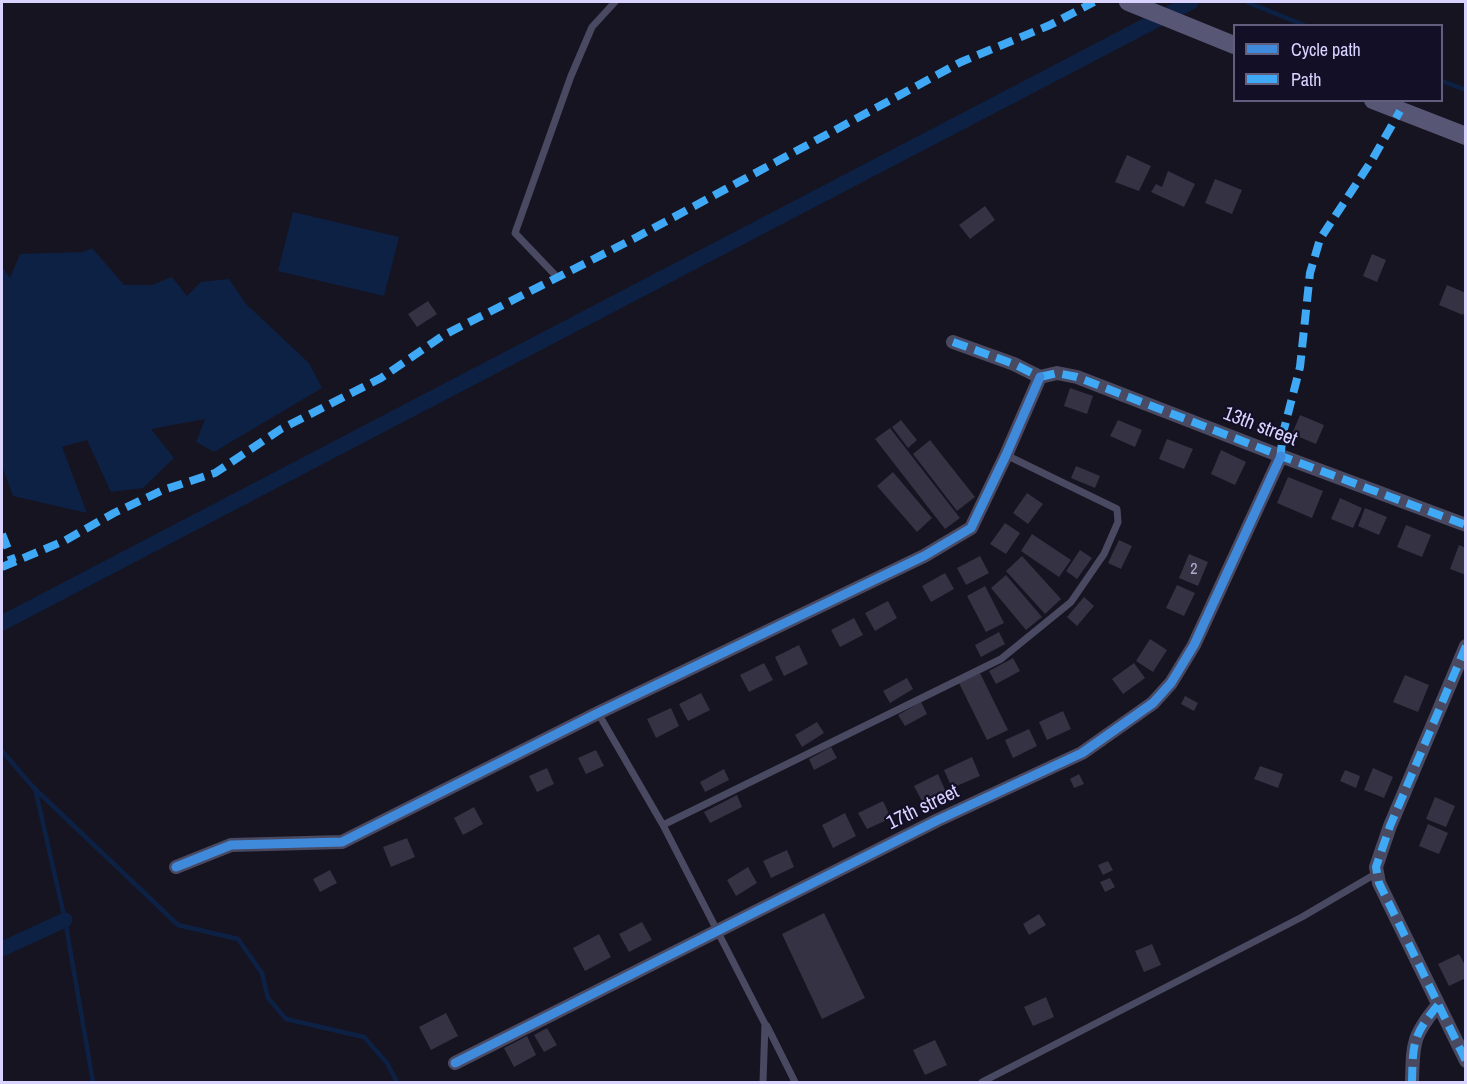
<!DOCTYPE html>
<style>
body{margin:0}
#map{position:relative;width:1467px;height:1084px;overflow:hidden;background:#161421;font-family:"Archivo Narrow",sans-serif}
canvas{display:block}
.frame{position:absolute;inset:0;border:3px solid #d9d4ff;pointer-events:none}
.legend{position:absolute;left:1233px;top:24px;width:210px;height:78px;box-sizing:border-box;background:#130f26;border:2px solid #625e7d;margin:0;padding:8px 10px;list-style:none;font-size:18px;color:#d9d4ff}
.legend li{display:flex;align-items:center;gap:12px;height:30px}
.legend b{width:30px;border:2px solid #625e7d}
</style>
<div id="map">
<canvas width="1467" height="1084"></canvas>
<div class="frame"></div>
<ul class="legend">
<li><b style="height:8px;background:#408adc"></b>Cycle path</li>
<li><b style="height:8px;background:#3fa9f5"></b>Path</li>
</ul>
</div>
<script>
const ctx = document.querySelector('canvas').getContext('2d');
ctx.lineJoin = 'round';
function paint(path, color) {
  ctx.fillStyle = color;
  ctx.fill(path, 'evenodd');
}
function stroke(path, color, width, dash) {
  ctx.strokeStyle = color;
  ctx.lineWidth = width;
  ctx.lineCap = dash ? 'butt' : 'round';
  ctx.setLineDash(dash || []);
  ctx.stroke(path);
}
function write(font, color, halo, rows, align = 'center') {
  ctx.font = font + ' "Archivo Narrow",sans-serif';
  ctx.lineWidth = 4.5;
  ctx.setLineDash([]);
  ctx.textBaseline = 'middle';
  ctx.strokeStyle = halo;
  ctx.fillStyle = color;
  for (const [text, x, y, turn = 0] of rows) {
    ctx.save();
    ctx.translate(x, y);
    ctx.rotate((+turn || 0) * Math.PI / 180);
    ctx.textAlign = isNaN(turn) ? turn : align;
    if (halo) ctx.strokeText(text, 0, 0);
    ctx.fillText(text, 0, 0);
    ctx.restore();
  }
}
const water = new Path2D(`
 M 293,212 L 399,237 L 384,296 L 278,271 Z
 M 92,248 L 124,285 L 152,285 L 172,277 L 187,296 L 201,282 L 229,279 L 246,304 L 309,363 L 322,388 L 214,452 L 196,442 L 205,419 L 151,429 L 174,458 L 143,488 L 111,492 L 87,440 L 62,447 L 87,513 L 13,496 L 2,466 L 2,267 L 10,278 L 20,254 L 83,252 Z`);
const stream = new Path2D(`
 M 1247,2 L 1306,26
 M 1442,81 L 1466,90
 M 2,751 L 34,788 L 178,925 L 238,939 L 262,973 L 268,998 L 286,1019 L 364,1037 L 387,1063 L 397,1082
 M 35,788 L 65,920 L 93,1082`);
const canal = new Path2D(`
 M 2,623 L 1191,2
 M 2,949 L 65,920`);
const building = new Path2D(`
 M 1127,155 L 1151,166 L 1139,191 L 1115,182 Z
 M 1168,171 L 1195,184 L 1184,207 L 1151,192 L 1156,184 L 1162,187 Z
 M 1215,179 L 1242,190 L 1232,214 L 1205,203 Z
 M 985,206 L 995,220 L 970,239 L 959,225 Z
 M 1372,254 L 1386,260 L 1377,282 L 1363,276 Z
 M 1447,285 L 1466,293 L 1466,309 L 1463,315 L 1439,305 Z
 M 428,301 L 437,314 L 417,327 L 408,314 Z
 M 1070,388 L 1093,396 L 1087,414 L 1064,406 Z
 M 1300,415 L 1324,425 L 1316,444 L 1292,434 Z
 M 901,420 L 917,440 L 908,448 L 892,427 Z
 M 1118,420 L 1142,430 L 1135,447 L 1110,436 Z
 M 890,428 L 960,518 L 945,529 L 875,439 Z
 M 1167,439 L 1193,449 L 1184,469 L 1159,459 Z
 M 930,440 L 975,497 L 957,511 L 913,454 Z
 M 1221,450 L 1246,462 L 1235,485 L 1211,474 Z
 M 1076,466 L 1100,476 L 1095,488 L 1071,478 Z
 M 893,472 L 932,518 L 917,532 L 877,486 Z
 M 1288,477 L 1323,491 L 1312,518 L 1277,503 Z
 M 1027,493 L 1043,504 L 1028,524 L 1013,513 Z
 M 1340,498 L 1362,508 L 1353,528 L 1331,519 Z
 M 1365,508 L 1387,517 L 1379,535 L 1358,526 Z
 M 1005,523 L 1020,533 L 1006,554 L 990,544 Z
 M 1406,525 L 1431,535 L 1422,557 L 1397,547 Z
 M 1032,534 L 1071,560 L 1059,577 L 1021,551 Z
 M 1119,540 L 1132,546 L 1121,569 L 1108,563 Z
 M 1459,545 L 1466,548 L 1466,575 L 1450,569 Z
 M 1080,550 L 1092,558 L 1077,579 L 1066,571 Z
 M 1189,554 L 1208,562 L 1198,586 L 1179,578 Z
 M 980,556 L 989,573 L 966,585 L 957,568 Z
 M 1022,556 L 1061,599 L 1045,614 L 1006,571 Z
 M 945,573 L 954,589 L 931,602 L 922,586 Z
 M 1006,575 L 1042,617 L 1026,630 L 991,588 Z
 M 1177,585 L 1195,593 L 1184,616 L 1166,608 Z
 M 985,586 L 1004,623 L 986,632 L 967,596 Z
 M 1084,597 L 1094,606 L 1077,626 L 1067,617 Z
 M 888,601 L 897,618 L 875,631 L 865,613 Z
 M 854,618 L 863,635 L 840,647 L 831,630 Z
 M 999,632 L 1005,644 L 981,657 L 975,645 Z
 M 1150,639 L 1167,650 L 1153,672 L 1136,661 Z
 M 799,645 L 808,664 L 784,676 L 775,657 Z
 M 1013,658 L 1020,671 L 996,684 L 989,671 Z
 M 764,663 L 773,680 L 749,692 L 740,675 Z
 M 1134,663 L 1145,678 L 1123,694 L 1112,679 Z
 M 980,673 L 1008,730 L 987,740 L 959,683 Z
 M 1405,675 L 1429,685 L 1418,712 L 1393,702 Z
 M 907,678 L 913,689 L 890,703 L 883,691 Z
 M 701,693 L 710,710 L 688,721 L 679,704 Z
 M 1185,696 L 1198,703 L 1194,711 L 1181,704 Z
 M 921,702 L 927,714 L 905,726 L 898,715 Z
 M 671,708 L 679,726 L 656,738 L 647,719 Z
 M 1063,711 L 1071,729 L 1047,740 L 1039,722 Z
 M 817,722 L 824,733 L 802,747 L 795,735 Z
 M 1029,729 L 1037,746 L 1013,758 L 1005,740 Z
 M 831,747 L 837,758 L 814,770 L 809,759 Z
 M 596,750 L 604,766 L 586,774 L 578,758 Z
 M 972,757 L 980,776 L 952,788 L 944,770 Z
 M 1260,766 L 1283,774 L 1278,788 L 1254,779 Z
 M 547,768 L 554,784 L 537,792 L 529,776 Z
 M 1373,768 L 1393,777 L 1384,798 L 1364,790 Z
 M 724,769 L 729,780 L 705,792 L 700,782 Z
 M 1345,770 L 1360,776 L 1356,788 L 1340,781 Z
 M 938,774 L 946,792 L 923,803 L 914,786 Z
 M 1079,774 L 1084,784 L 1074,788 L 1070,779 Z
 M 737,795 L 742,807 L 710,823 L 704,812 Z
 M 1435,797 L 1455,806 L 1446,827 L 1426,819 Z
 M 883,801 L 891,818 L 867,829 L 858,813 Z
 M 474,807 L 483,824 L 463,835 L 454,818 Z
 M 845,813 L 856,836 L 833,848 L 822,825 Z
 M 1428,824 L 1448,833 L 1439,854 L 1419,846 Z
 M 407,838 L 415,857 L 391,867 L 383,847 Z
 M 787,850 L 794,867 L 771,878 L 763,861 Z
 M 1108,861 L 1113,870 L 1103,875 L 1098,865 Z
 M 748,867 L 757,883 L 736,896 L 727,880 Z
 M 330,870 L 337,883 L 320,892 L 313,879 Z
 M 1110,878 L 1115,887 L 1105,892 L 1100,882 Z
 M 824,913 L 865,998 L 822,1019 L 782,934 Z
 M 1039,914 L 1046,925 L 1029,935 L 1023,924 Z
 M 642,922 L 652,940 L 629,952 L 619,934 Z
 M 599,934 L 611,957 L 585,971 L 573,948 Z
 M 1152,944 L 1161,965 L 1144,972 L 1135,951 Z
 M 1459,954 L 1466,967 L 1466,978 L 1449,986 L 1438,964 Z
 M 1046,997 L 1054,1017 L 1033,1026 L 1024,1007 Z
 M 446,1013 L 458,1036 L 431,1050 L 419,1027 Z
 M 547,1028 L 557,1045 L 544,1052 L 534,1035 Z
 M 527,1036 L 536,1055 L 514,1067 L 504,1048 Z
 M 935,1040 L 947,1065 L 925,1075 L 913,1050 Z`);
const lane = new Path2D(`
 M 557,277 L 515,233 L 571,76 L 592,27 L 615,2
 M 598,713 L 663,825 L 765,1024 L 763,1082
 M 663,825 L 1001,659 L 1071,602 L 1104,554 L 1118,522 L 1117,509 L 1006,455
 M 767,1026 L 795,1082
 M 982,1082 L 1302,917 L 1377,873`);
const street = new Path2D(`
 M 953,342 L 1014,364 L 1040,377
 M 1040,377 L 1057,373 L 1077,377 L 1281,456 L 1466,525
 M 1466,646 L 1390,826 L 1376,867 L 1379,883 L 1466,1061
 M 176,867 L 231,845 L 342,842 L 598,713 L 924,556 L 971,528 L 1006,455 L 1040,377
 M 455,1063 L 938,820 L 1082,753 L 1153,703 L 1171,683 L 1194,645 L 1281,456
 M 1412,1082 C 1413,1044 1412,1036 1438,1005`);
const secondary = new Path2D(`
 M 1128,2 L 1234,45
 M 1373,100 L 1466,136`);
const quiet = new Path2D(`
 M 953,342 L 1014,364 L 1040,377
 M 1040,377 L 1057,373 L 1077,377 L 1281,456 L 1466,525
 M 1280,460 L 1283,433 L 1300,367 L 1310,273 L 1320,239 L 1372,160 L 1400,111
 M 2,534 L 13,562
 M 2,567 L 64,541 L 114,513 L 163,490 L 215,473 L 281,429 L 381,378 L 444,335 L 637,237 L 961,62 L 1050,25 L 1094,2
 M 1466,646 L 1390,826 L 1376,867 L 1379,883 L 1466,1061
 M 1412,1082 C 1413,1044 1412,1036 1438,1005`);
const cycleway = new Path2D(`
 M 176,867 L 231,845 L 342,842 L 598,713 L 924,556 L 971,528 L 1006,455 L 1040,377
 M 455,1063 L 938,820 L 1082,753 L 1153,703 L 1171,683 L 1194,645 L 1281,456`);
const numberNames = [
 ["2",1194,570]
];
const streetNames = [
 ["13th street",1260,427,21],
 ["17th street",923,808,-26]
];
paint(water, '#0d2144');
stroke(stream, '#0d2144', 4.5);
stroke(canal, '#0d2144', 15);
paint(building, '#343243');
stroke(lane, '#4a4962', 7);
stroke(street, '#4a4962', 14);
stroke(secondary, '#575674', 18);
stroke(quiet, '#3fa9f5', 8, [15, 8]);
stroke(cycleway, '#408adc', 9);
write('16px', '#b0acd0', null, numberNames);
write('20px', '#d9d4ff', '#130f26', streetNames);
</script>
